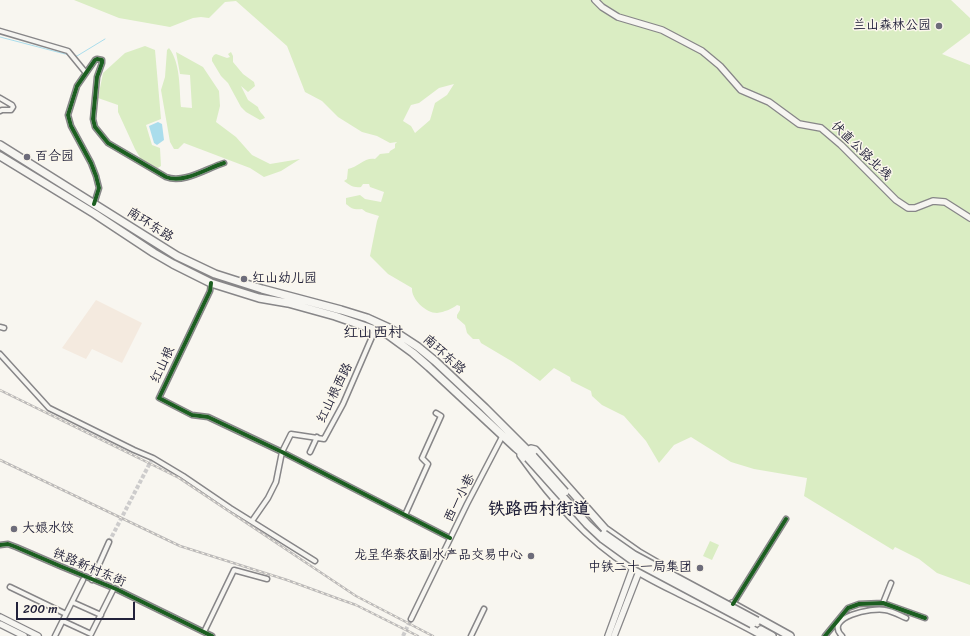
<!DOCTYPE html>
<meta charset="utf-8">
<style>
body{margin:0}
#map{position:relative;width:970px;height:636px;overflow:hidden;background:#f8f6f0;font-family:Sriracha,sans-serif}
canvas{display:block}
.scale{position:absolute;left:16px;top:602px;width:119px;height:18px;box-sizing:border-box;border:2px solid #22223b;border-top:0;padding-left:5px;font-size:12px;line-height:14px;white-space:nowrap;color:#22223b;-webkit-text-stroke:3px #fbf7ec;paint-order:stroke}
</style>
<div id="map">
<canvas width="970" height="636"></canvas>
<div class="scale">200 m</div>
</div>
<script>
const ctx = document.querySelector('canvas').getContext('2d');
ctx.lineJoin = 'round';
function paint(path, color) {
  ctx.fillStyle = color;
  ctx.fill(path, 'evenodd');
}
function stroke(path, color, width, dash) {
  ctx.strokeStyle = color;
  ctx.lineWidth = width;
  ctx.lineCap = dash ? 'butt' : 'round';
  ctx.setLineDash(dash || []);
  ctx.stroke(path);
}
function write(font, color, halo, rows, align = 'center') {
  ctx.font = font + ' Sriracha,"LXGW WenKai TC",sans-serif';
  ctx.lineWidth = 3;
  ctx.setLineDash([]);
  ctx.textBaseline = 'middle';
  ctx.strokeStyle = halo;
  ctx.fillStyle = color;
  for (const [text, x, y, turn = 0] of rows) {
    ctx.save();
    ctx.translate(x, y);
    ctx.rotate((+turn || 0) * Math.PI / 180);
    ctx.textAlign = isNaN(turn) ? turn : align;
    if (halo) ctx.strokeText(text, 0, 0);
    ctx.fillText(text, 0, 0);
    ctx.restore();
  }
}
const built = new Path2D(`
 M 96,300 L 142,323 L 122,363 L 92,349 L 86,359 L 62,348 Z`);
const green = new Path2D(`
 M 74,0 L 951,0 L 970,18 L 970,33 L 942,54 L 970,65 L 970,585 L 937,573 L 919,559 L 895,547 L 893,550 L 804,496 L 807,478 L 754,469 L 731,462 L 691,437 L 674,445 L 659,463 L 646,441 L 624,416 L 602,405 L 592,396 L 591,391 L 571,381 L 570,377 L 554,368 L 540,381 L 513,362 L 481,343 L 479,339 L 473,339 L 467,333 L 465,325 L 457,318 L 457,315 L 460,310 L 460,306 L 457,305 C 452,309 444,312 437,313 C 426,313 411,299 412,288 L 388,274 L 370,256 L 377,221 L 379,216 L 366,212 L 362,209 C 355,210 352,209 346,204 L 346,198 L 360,195 L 365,199 L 381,202 L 384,192 L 370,187 L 369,184 L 363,184 L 361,187 C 353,188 350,185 344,181 L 347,179 L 348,169 C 358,167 365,157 375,159 L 380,154 L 389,153 L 390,151 L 395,148 L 395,144 L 397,142 L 390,143 L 377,136 L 362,132 L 338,117 L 322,101 L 305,92 L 287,46 L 236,1 L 225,2 L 209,18 L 201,17 L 193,18 L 170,27 L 119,18 ZM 454,84 L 447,95 L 435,103 L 430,120 L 415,133 L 411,126 L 403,121 L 411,105 L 419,103 L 439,88 Z
 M 145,46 L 155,50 L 161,119 L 146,125 L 152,145 L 160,148 L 161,166 L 156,169 L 142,161 L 135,149 L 118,112 L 118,105 L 98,98 L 103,73 L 125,53 Z
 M 169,48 C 181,64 179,88 181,107 L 192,108 L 190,75 L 180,74 L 176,52 L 203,67 L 219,91 L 220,106 L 216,122 L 236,137 L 252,155 L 270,164 L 300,159 L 281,171 L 264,177 L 250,168 L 184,143 L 178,149 L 174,149 L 170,142 L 161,90 L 165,77 L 167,50 Z
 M 231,52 L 233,56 L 233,62 L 243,74 L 254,82 L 255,86 L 248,92 L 241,86 L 248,100 L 258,107 C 259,112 263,114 265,118 L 260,120 L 246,112 L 241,107 L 228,83 L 221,76 L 212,61 L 212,58 L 214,55 L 216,54 L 227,58 L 230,57 L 228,54 Z
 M 710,541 L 719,545 L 712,560 L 703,556 Z`);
const water = new Path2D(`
 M 158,122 L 162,124 L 164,140 L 157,145 L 154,143 L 149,126 Z`);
const stream = new Path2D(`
 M 0,37 L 69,55
 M 74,56 L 77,56 L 105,39`);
const streetTunnel = new Path2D(`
 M 109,542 L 151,461
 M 403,636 L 411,619`);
const street = new Path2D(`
 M 0,31 L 68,51 L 86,73
 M 0,98 L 12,105 L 13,107 L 11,110 L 2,110 L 0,111
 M 94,204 L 99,188 L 96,176 L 91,163 L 71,126 L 68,115 L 77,86 L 95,60 L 97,59 L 102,60 L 102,63 L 97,77 L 93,119 L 95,127 L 108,143 L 166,177 C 184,184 207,168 224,163
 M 211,283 L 210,291 L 159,398 L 192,415 L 208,417 L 282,452 L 450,538
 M 0,327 L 4,328
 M 0,354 L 49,408 L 134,450 L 153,458 L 183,476 L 230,508 L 315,561
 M 310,452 L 317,437
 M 405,515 L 428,464 L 422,458 L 441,416 L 436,413
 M 252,521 L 268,498 L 276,482 L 282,452 L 291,434 L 324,439 L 343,404 L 375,330
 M 0,545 L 8,544 L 16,547 L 60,566 L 116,589 L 212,636
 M 92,580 L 109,542
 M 10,587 L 66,614
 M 72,602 L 101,615
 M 883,603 L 891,583
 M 733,604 L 786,519
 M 411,619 L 467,504 L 503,435
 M 63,621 L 91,634 L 114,588
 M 204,632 L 234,570 L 267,579
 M 55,636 L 83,580
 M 471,636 L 484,609
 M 825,636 L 848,608 L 859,604 L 883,603 L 925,618
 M 842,636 C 823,617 873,607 885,610 C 892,611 899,615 906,618`);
const secondary = new Path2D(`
 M 595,0 L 602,7 L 618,17 L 662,30 L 702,51 L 720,66 L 741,90 L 769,102 L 799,124 L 821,128 L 841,145 L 896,200 L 908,208 L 915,208 L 933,201 L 945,202 L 970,218
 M 0,617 L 38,636
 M 0,624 L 24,636
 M 608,636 L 634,565
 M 614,636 L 640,569`);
const highway = new Path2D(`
 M 0,145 L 177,256 L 215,274 L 262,289 L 341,310 L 367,318 L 389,328 L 418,347 L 435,361 L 485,408 L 533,456
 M 0,156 L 95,214 L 154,253 L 173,264 L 211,283 L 259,298 L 288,303 L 335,316 L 387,334 L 413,353 L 429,367 L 516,448 L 528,458
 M 531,449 L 535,450 L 605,529 L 639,553 L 658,564
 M 521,455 C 552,498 586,538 632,567 C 647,577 664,585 680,593 C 708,607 737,621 764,636
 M 732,604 L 790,636
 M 761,630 L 772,636`);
const rail = new Path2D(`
 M 0,390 L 161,469 L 179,478 L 356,596 L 433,636
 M 0,460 L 180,546 L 287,580 L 339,599 L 356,605 L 418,636`);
const highwayBridge = new Path2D(`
 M 533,456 L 565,492
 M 528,458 L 587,524 L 603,539 L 632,560 L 752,624
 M 604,534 L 634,555 L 757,621`);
const cycleway = new Path2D(`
 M 94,204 L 99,188 L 96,176 L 91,163 L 71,126 L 68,115 L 77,86 L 95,60 L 97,59 L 102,60 L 102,63 L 97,77 L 93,119 L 95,127 L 108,143 L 166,177 C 184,184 207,168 224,163
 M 211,283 L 210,291 L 159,398 L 192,415 L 208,417 L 282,452 L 450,538
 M 0,545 L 8,544 L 16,547 L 60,566 L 116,589 L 212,636
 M 733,604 L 786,519
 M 825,636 L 848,608 L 859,604 L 883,603 L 925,618`);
const markers = [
 [939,26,4,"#6d6c7a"],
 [27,157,4,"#6d6c7a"],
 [244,279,4,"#6d6c7a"],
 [14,529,4,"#6d6c7a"],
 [531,556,4,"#6d6c7a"],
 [700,568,4,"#6d6c7a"]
];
const poiNames = [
 ["兰山森林公园",931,26],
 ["百合园",35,157,"left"],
 ["红山幼儿园",252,279,"left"],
 ["大娘水饺",22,529,"left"],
 ["龙呈华泰农副水产品交易中心",523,556],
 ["中铁二十一局集团",692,568]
];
const streetNames = [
 ["伏直公路北线",861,151,44],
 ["南环东路",150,225,32],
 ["南环东路",444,355,42],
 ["红山根",163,365,-65],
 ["红山根西路",335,393,-64],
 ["西一小巷",460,498,-63],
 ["铁路新村东街",89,568,23]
];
const quarterNames = [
 ["红山西村",373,333]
];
const districtNames = [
 ["铁路西村街道",539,510]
];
paint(built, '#f4eadf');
paint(green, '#daedc3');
paint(water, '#aaddec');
stroke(stream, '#aaddec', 1);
stroke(streetTunnel, '#cdcccc', 4, [4, 2]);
stroke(street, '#878688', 7);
stroke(secondary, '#878688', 8);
stroke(highway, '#878688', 10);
stroke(street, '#f6f5f1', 4);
stroke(secondary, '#f6f5f1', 5.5);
stroke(highway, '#f6f5f1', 7);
stroke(rail, '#bcbab9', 2.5);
stroke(rail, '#fbf7ec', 1, [3]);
stroke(highwayBridge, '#878688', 10, []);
stroke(highwayBridge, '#f6f5f1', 7);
stroke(cycleway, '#1b5e20', 4);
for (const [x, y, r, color] of markers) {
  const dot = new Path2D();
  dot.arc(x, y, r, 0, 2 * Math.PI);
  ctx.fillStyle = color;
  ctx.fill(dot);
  stroke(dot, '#fbf7ec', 1.5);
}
write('13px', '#22223b', '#fbf7ec', poiNames, 'right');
write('13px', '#22223b', '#fbf7ec', streetNames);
write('15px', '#22223b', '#fbf7ec', quarterNames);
write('bold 17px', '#22223b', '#fbf7ec', districtNames);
</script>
